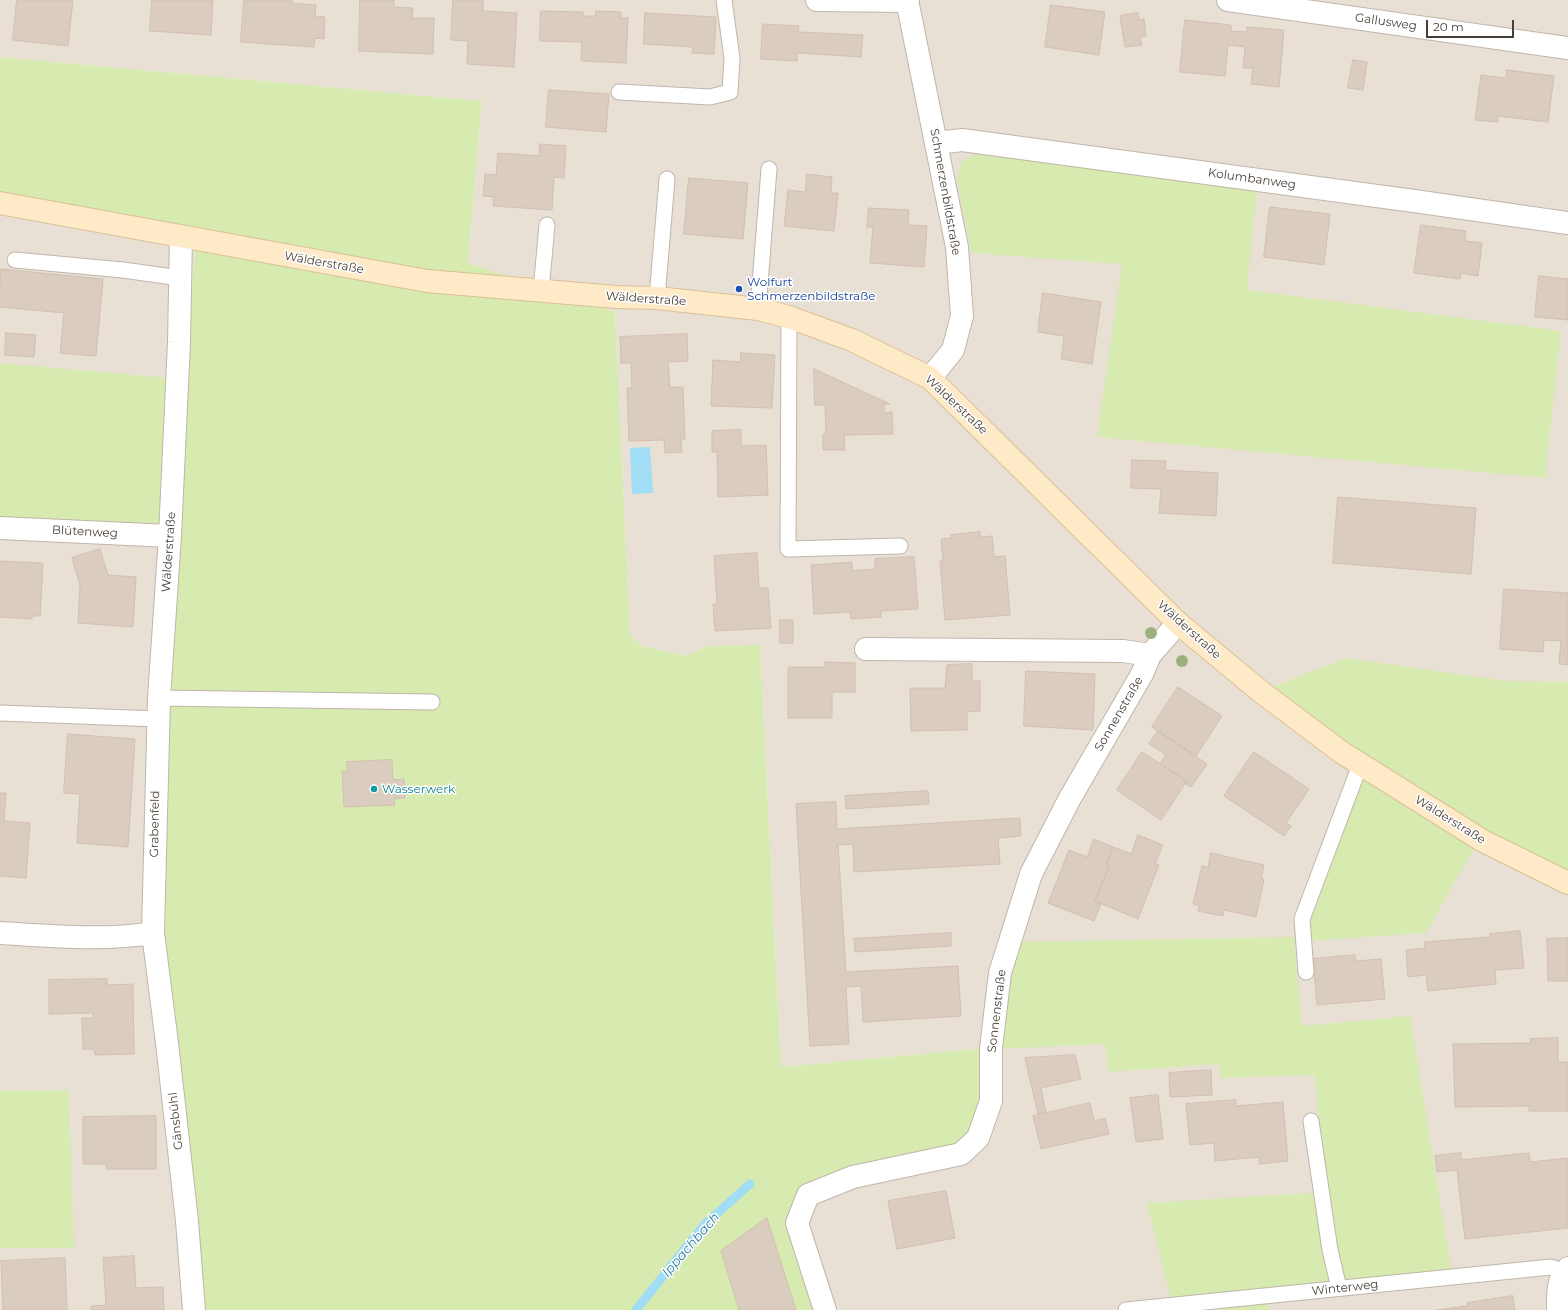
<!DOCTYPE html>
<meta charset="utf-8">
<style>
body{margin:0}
#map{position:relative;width:1568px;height:1310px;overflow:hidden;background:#f4efe8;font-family:Montserrat,sans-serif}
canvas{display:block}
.scale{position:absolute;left:1426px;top:20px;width:88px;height:18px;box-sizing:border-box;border:2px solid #483f36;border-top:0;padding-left:5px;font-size:12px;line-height:14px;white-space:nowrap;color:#483f36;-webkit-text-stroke:3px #fff;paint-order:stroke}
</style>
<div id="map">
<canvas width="1568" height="1310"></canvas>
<div class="scale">20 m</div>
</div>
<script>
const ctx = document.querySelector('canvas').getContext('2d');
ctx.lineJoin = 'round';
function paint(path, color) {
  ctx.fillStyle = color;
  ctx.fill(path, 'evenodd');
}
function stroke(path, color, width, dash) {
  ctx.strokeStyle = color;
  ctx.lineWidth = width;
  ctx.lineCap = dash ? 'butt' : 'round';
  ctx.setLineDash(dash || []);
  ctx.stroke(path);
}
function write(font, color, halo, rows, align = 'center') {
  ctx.font = font + ' Montserrat,sans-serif';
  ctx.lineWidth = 3;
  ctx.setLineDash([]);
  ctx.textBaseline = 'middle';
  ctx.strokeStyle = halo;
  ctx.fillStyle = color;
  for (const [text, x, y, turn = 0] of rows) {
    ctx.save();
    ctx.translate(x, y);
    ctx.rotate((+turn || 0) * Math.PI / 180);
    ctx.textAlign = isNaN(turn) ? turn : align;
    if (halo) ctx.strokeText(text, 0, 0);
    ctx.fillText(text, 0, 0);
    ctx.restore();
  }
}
const residential = new Path2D(`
 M 0,0 L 1568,0 L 1568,1310 L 823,1310 L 795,1223 L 985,1048 L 781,1067 L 760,645 L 707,646 L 686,656 L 642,646 L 630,635 L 615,312 L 468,264 L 482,101 L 0,57 Z
 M 0,193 L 198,227 L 182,379 L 197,1310 L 0,1310 Z`);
const green = new Path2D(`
 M 0,57 L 482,101 L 468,263 L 615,312 L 630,635 L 642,646 L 686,656 L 707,646 L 760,645 L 781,1067 L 985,1048 L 987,1102 L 960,1152 L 807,1193 L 795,1223 L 823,1310 L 198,1310 L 156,932 L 175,534 L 0,523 L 0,363 L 182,379 L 198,227 L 0,193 Z
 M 1007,153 L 1257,190 L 1248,277 L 1248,290 L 1561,331 L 1545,478 L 1097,437 L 1122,264 L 971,253 L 957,177 L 962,161 L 977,154 Z
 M 1346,658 L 1506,681 L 1568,682 L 1568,878 L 1482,834 L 1426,933 L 1294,942 L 1302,1026 L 1410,1016 L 1452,1274 L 1266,1293 L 1268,1310 L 1177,1310 L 1172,1304 L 1147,1203 L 1325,1192 L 1315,1075 L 1221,1078 L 1218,1064 L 1109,1072 L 1105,1044 L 1001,1049 L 1006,974 L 1016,942 L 1294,937 L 1313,898 L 1362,769 L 1265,690 Z
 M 69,1090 L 74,1248 L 0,1248 L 0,1091 Z`);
const water = new Path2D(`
 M 650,447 L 653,493 L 632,494 L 630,448 Z`);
const stream = new Path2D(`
 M 636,1310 L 704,1225 L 750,1184`);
const building = new Path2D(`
 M 17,0 L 73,0 L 68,46 L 13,40 Z
 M 152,0 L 213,0 L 211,35 L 150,31 Z
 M 244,0 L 292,0 L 292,3 L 316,5 L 315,16 L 325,17 L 324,39 L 315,38 L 314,47 L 241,42 Z
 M 360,0 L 394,0 L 394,7 L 413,8 L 412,18 L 434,18 L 433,54 L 359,51 Z
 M 453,0 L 483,0 L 483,11 L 517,13 L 514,67 L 467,64 L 468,41 L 451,40 Z
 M 1051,5 L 1105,12 L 1099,55 L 1045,47 Z
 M 541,11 L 583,12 L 583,16 L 595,16 L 596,11 L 621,12 L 621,18 L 628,18 L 626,63 L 581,61 L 582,42 L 540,41 Z
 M 645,13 L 716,17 L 714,54 L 692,53 L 693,47 L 644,44 Z
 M 1138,13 L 1139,20 L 1144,19 L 1146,36 L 1140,37 L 1142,45 L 1125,47 L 1120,16 Z
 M 1185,20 L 1231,25 L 1231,31 L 1247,32 L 1247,27 L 1284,30 L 1279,87 L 1251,84 L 1253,68 L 1243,68 L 1245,47 L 1228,45 L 1225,76 L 1180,72 Z
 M 763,24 L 799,26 L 798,32 L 863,35 L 861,57 L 797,53 L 797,61 L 761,59 Z
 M 1353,60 L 1367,62 L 1363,90 L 1348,88 Z
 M 1507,70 L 1554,76 L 1548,122 L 1498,116 L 1498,122 L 1475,120 L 1481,75 L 1506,78 Z
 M 549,90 L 609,94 L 606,132 L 546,127 Z
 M 540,144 L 566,146 L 564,178 L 554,177 L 552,210 L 493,206 L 494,197 L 483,196 L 485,174 L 496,175 L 498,153 L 539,156 Z
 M 807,174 L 832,177 L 831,193 L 838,193 L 834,231 L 784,226 L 788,190 L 805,192 Z
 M 689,178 L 748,183 L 743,239 L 684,234 Z
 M 1270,207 L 1330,214 L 1324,265 L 1264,257 Z
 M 869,208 L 909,210 L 908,225 L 927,226 L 924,267 L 870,263 L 873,227 L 867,227 Z
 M 1421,225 L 1466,231 L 1465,241 L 1482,243 L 1478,276 L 1461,273 L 1460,279 L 1414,273 Z
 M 1,269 L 103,279 L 96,356 L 60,353 L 64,313 L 0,307 Z
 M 1539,276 L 1568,279 L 1568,320 L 1535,317 Z
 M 1043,293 L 1101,302 L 1092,364 L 1061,359 L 1064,336 L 1038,332 Z
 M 6,333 L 36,335 L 34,357 L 5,355 Z
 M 687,334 L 688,361 L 668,362 L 670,387 L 683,387 L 685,439 L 681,439 L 682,452 L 665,453 L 664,440 L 629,441 L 627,388 L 632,388 L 631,363 L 621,363 L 620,337 Z
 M 741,353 L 775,355 L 772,408 L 711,406 L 713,360 L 740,362 Z
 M 814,369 L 890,404 L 884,404 L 884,413 L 892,412 L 893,434 L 844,435 L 845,450 L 823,450 L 823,434 L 826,434 L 825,405 L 815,405 Z
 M 741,430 L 741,446 L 766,445 L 768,495 L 718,497 L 717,452 L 712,452 L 712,431 Z
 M 1132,460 L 1166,461 L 1165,470 L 1218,473 L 1216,516 L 1159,513 L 1161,489 L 1131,488 Z
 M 1338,497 L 1476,508 L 1471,574 L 1333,563 Z
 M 980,532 L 980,537 L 992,536 L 994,557 L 1005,556 L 1010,615 L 945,620 L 940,561 L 943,561 L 941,539 L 952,538 L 951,535 Z
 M 100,549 L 108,575 L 136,577 L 133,627 L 78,623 L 80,585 L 72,558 Z
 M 757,553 L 759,588 L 768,588 L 771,628 L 715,631 L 713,604 L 717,604 L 714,556 Z
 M 914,557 L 918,609 L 881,611 L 881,617 L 851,619 L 850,612 L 814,614 L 811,565 L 852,562 L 852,571 L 875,569 L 875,559 Z
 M 0,561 L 43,563 L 40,616 L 32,616 L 32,619 L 0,617 Z
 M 1504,589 L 1568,593 L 1568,665 L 1559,664 L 1561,641 L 1544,640 L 1543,652 L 1500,649 Z
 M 780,620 L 793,620 L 793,643 L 780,643 Z
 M 825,662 L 855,663 L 855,692 L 832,692 L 832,718 L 788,718 L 788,667 L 825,667 Z
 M 972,664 L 972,681 L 980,681 L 980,711 L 967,712 L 967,730 L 911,731 L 910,688 L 945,688 L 947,665 Z
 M 1026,671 L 1095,674 L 1093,730 L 1024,726 Z
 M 1178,687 L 1222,716 L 1196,756 L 1152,727 Z
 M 1158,731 L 1207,764 L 1191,787 L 1185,783 L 1187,781 L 1160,764 L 1166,755 L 1149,744 Z
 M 68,734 L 135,739 L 128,847 L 77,843 L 80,794 L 64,793 Z
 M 1142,752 L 1187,781 L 1161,820 L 1117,790 Z
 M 1254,752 L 1309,789 L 1286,823 L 1291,826 L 1284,836 L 1224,796 Z
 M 392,760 L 393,780 L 404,779 L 405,798 L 394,799 L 395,805 L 344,807 L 342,771 L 347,771 L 347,762 Z
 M 928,791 L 929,804 L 846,809 L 845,796 Z
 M 0,793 L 6,793 L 4,821 L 30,823 L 26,878 L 0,876 Z
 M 836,802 L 837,829 L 1020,818 L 1021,836 L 998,838 L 1000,864 L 854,872 L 853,844 L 838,845 L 846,972 L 958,966 L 961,1016 L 863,1022 L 861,986 L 846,987 L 849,1044 L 810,1046 L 796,804 Z
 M 1138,835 L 1163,845 L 1155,864 L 1159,865 L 1138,919 L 1095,901 L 1109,866 L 1106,865 L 1113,847 L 1131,854 Z
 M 1094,839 L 1113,847 L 1106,865 L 1109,866 L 1095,901 L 1101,904 L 1094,921 L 1048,903 L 1069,850 L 1087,857 Z
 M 1211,853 L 1264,865 L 1261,879 L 1264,879 L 1256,917 L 1224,910 L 1223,916 L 1198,911 L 1199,906 L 1193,904 L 1202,866 L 1208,867 Z
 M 1520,931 L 1524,968 L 1495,970 L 1496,984 L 1428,991 L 1426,975 L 1408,977 L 1406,950 L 1425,948 L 1424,942 L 1490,937 L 1490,934 Z
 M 951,933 L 951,946 L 855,952 L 854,939 Z
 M 1568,938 L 1568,981 L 1548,981 L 1547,939 Z
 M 1355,955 L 1356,961 L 1381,959 L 1385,999 L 1317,1005 L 1313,959 Z
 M 107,979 L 107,985 L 133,984 L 134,1054 L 95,1055 L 94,1049 L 83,1049 L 82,1018 L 93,1018 L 93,1013 L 49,1014 L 49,980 Z
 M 1558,1038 L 1558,1062 L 1568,1062 L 1568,1111 L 1529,1111 L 1529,1106 L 1455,1107 L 1453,1044 L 1531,1043 L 1530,1039 Z
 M 1075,1055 L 1081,1079 L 1041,1088 L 1046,1113 L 1038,1114 L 1025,1058 Z
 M 1211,1070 L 1212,1095 L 1170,1097 L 1169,1073 Z
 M 1158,1095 L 1163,1139 L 1136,1142 L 1130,1098 Z
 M 1236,1100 L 1236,1106 L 1283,1102 L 1288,1161 L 1259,1164 L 1259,1157 L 1215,1161 L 1214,1143 L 1190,1145 L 1186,1104 Z
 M 1090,1103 L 1094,1121 L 1105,1118 L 1109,1134 L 1041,1149 L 1033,1116 Z
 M 156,1116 L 156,1169 L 106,1169 L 106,1164 L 83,1164 L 83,1117 Z
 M 1461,1153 L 1461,1160 L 1529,1153 L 1530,1162 L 1568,1158 L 1568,1228 L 1465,1239 L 1457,1170 L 1437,1172 L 1435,1156 Z
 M 946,1191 L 955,1238 L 897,1249 L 888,1201 Z
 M 767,1218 L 796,1310 L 739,1310 L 721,1251 Z
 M 134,1256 L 136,1288 L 163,1287 L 164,1310 L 91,1310 L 91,1306 L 106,1305 L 103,1258 Z
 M 65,1258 L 67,1310 L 3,1310 L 1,1261 Z
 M 1513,1296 L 1515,1310 L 1437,1310 L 1467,1306 L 1467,1303 Z`);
const service = new Path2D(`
 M 619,92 L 710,97 L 730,92 L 732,58 L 724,0
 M 15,260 L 123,270 L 180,278
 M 541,291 L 547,225
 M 657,298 L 667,179
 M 758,309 L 769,169
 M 789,317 L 788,549 L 900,546
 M 159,698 L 432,702
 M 0,713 L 158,719
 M 1306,972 L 1302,919 L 1360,765
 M 1311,1121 L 1330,1250 L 1339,1288
 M 1126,1310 L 1551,1267 L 1564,1272`);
const minor = new Path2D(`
 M 817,0 L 908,1
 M 907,0 L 957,247 L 962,316 L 953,350 L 930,378
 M 1228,0 L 1568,48
 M 937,143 L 962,140 L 1414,201 L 1568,223
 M 181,237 L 179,342 L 170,536 L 159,698 L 153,933 L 167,1043 L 187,1221 L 194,1310
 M 0,528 L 170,536
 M 866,649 L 1123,651 L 1150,655
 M 0,933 C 51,936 102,941 153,933
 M 825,1310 L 797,1223 L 808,1195 L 853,1177 L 961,1154 L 978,1138 L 991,1101 L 991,1048 L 1000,973 L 1031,874 L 1070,798 L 1142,674 L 1150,655 L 1178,623
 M 1558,1310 C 1558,1297 1557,1277 1568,1268`);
const secondary = new Path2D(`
 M 0,203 L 427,281 L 616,297 L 657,298 L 758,309 L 789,317 L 852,340 L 930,378 L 1178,623 L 1260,691 L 1341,752 L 1483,841 L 1568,883`);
const trees = [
 [1151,633],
 [1182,661]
];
const markers = [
 [739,289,4,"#1a4fb4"],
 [374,789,4,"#0f9aa8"]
];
const streetNames = [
 ["Gallusweg",1386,22,8],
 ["Kolumbanweg",1252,179,8],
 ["Schmerzenbildstraße",945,192,80],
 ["Wälderstraße",324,263,10],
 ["Wälderstraße",646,299,4],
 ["Wälderstraße",956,405,43],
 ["Blütenweg",85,532,3],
 ["Wälderstraße",169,552,-86],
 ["Wälderstraße",1189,630,42],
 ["Sonnenstraße",1119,714,-60],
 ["Wälderstraße",1450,820,32],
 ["Grabenfeld",155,824,-89],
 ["Sonnenstraße",997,1011,-83],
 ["Gänsbühl",176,1121,-96],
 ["Winterweg",1345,1288,-6]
];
const transitNames = [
 ["Wolfurt",747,282],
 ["Schmerzenbildstraße",747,296]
];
const cultureNames = [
 ["Wasserwerk",382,789]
];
const waterNames = [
 ["Ippachbach",691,1245,-49]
];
paint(residential, '#e9e0d5');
paint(green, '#d7eaaf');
paint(water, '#a1ddf4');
stroke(stream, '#a1ddf4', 9);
paint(building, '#daccbf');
stroke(building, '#d2c0af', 1);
stroke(service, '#c0b5aa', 17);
stroke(minor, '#c0b5aa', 24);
stroke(secondary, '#dac097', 24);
stroke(service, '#fff', 15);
stroke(minor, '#fff', 22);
stroke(secondary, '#ffeac7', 22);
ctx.fillStyle = '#9bb07d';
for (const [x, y] of trees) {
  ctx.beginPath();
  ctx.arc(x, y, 6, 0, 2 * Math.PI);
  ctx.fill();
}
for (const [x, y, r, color] of markers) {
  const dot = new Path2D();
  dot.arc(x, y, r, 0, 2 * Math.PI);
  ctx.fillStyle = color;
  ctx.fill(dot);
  stroke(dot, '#fff', 1.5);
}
write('12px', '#483f36', '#fff', streetNames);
write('12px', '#164399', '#fff', transitNames, 'left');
write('12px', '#0d838f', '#fff', cultureNames, 'left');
write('italic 13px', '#267ca0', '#fff', waterNames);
</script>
